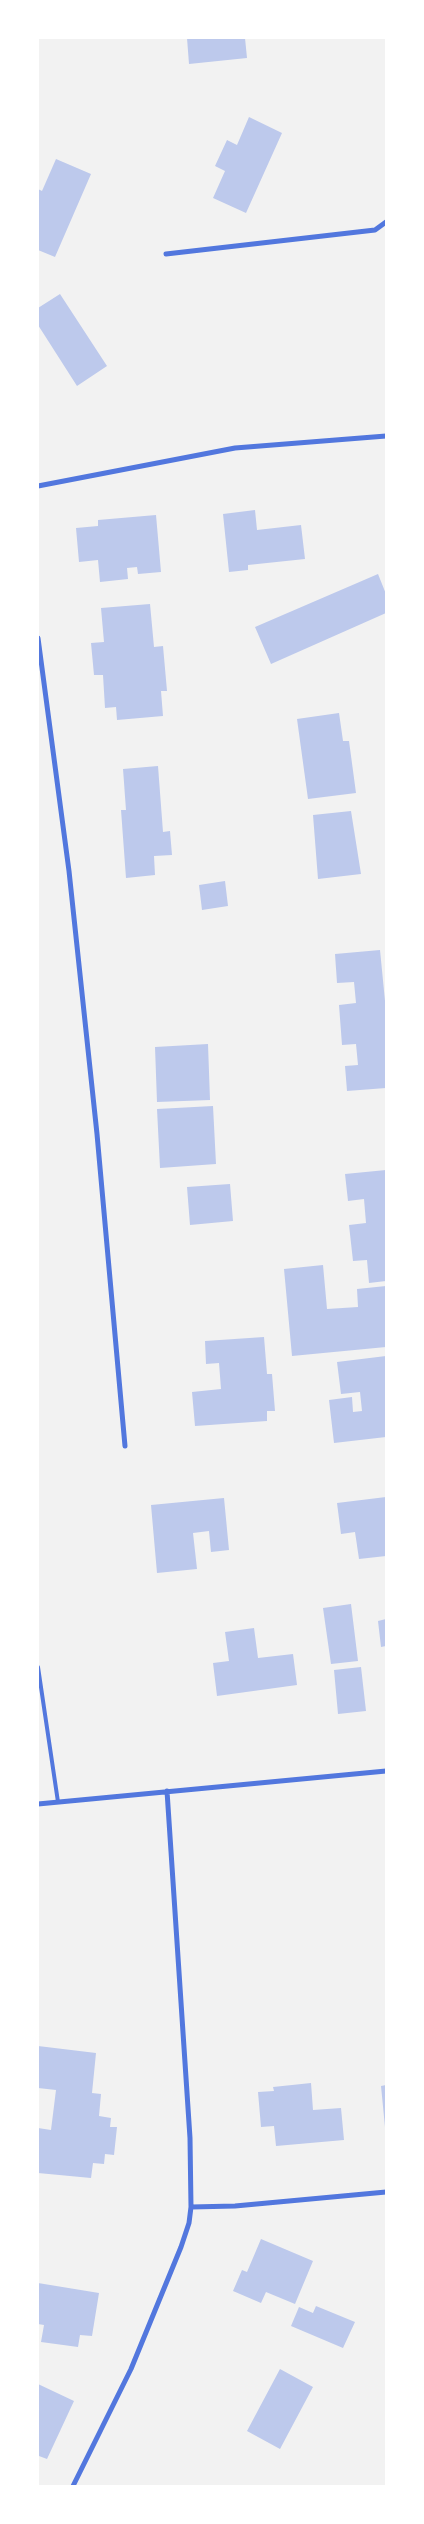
<!DOCTYPE html>
<style>
body{margin:0}
#map{position:relative;width:424px;height:2524px;overflow:hidden;background:#f2f2f2;font-family:Ubuntu,sans-serif}
canvas{display:block}
.frame{position:absolute;inset:0;border:39px solid #fff;pointer-events:none}
</style>
<div id="map">
<canvas width="424" height="2524"></canvas>
<div class="frame"></div>
</div>
<script>
const ctx = document.querySelector('canvas').getContext('2d');
ctx.lineJoin = 'round';
function paint(path, color) {
  ctx.fillStyle = color;
  ctx.fill(path, 'evenodd');
}
function stroke(path, color, width, dash) {
  ctx.strokeStyle = color;
  ctx.lineWidth = width;
  ctx.lineCap = dash ? 'butt' : 'round';
  ctx.setLineDash(dash || []);
  ctx.stroke(path);
}
const building = new Path2D(`
 M 187,38 L 245,38 L 247,58 L 189,64 Z
 M 249,117 L 282,133 L 246,213 L 213,198 L 225,171 L 215,166 L 227,140 L 237,145 Z
 M 56,159 L 91,174 L 55,257 L 38,250 L 38,189 L 42,191 Z
 M 60,294 L 107,366 L 77,386 L 38,325 L 38,308 Z
 M 255,510 L 257,530 L 301,525 L 305,559 L 248,565 L 248,570 L 229,572 L 223,514 Z
 M 156,515 L 161,572 L 138,574 L 137,567 L 127,568 L 128,579 L 100,582 L 98,560 L 79,562 L 76,528 L 98,526 L 98,520 Z
 M 378,574 L 386,594 L 386,613 L 271,664 L 255,627 Z
 M 150,604 L 154,647 L 163,646 L 167,691 L 161,691 L 163,716 L 117,720 L 116,707 L 105,708 L 103,675 L 94,675 L 91,643 L 104,642 L 101,608 Z
 M 339,713 L 343,741 L 349,741 L 356,793 L 308,799 L 297,719 Z
 M 158,766 L 163,832 L 170,831 L 172,855 L 154,856 L 155,875 L 126,878 L 121,810 L 126,810 L 123,769 Z
 M 351,811 L 361,874 L 318,879 L 313,815 Z
 M 225,881 L 228,906 L 202,910 L 199,885 Z
 M 380,950 L 386,1011 L 386,1088 L 347,1091 L 345,1066 L 358,1065 L 356,1044 L 342,1045 L 339,1005 L 356,1003 L 354,982 L 337,983 L 335,954 Z
 M 208,1044 L 210,1100 L 157,1102 L 155,1047 Z
 M 213,1106 L 216,1164 L 160,1168 L 157,1109 Z
 M 386,1170 L 386,1281 L 369,1283 L 367,1260 L 353,1261 L 349,1225 L 366,1223 L 364,1199 L 348,1201 L 345,1174 Z
 M 230,1184 L 233,1221 L 190,1225 L 187,1187 Z
 M 323,1265 L 327,1309 L 358,1307 L 357,1289 L 386,1286 L 386,1347 L 292,1356 L 284,1269 Z
 M 264,1337 L 267,1374 L 272,1374 L 275,1411 L 267,1411 L 267,1421 L 195,1426 L 192,1392 L 221,1389 L 219,1363 L 206,1364 L 205,1341 Z
 M 386,1356 L 386,1437 L 334,1443 L 329,1400 L 352,1397 L 353,1412 L 362,1411 L 360,1392 L 341,1394 L 337,1362 Z
 M 386,1497 L 386,1556 L 359,1559 L 355,1532 L 341,1534 L 337,1503 Z
 M 224,1498 L 229,1550 L 211,1552 L 209,1531 L 193,1533 L 197,1569 L 157,1573 L 151,1505 Z
 M 351,1604 L 358,1661 L 331,1664 L 323,1608 Z
 M 386,1619 L 386,1646 L 381,1647 L 378,1621 Z
 M 254,1628 L 258,1658 L 293,1654 L 297,1685 L 217,1696 L 213,1663 L 229,1661 L 225,1632 Z
 M 361,1667 L 366,1711 L 338,1714 L 334,1670 Z
 M 38,2046 L 96,2053 L 92,2093 L 101,2094 L 99,2116 L 111,2118 L 110,2127 L 117,2127 L 114,2155 L 105,2154 L 104,2164 L 93,2163 L 91,2178 L 38,2173 L 38,2128 L 51,2130 L 56,2090 L 38,2088 Z
 M 311,2083 L 313,2110 L 341,2108 L 344,2140 L 276,2146 L 274,2126 L 261,2127 L 258,2092 L 274,2091 L 273,2087 Z
 M 386,2085 L 386,2127 L 385,2127 L 381,2086 Z
 M 261,2239 L 313,2261 L 295,2304 L 266,2292 L 261,2303 L 233,2291 L 242,2270 L 247,2272 Z
 M 38,2283 L 99,2293 L 92,2336 L 80,2335 L 78,2347 L 41,2342 L 44,2325 L 38,2324 Z
 M 316,2306 L 355,2322 L 343,2348 L 291,2326 L 299,2307 L 313,2313 Z
 M 280,2369 L 313,2387 L 280,2449 L 247,2431 Z
 M 38,2384 L 74,2401 L 47,2459 L 39,2456 L 38,2460 Z`);
const service = new Path2D(`
 M 38,1667 L 58,1802`);
const minor = new Path2D(`
 M 166,254 L 375,230 L 386,222
 M 38,486 L 235,448 L 386,436
 M 38,638 L 69,871 L 97,1134 L 125,1446
 M 38,1804 L 386,1771
 M 191,2207 L 235,2206 L 386,2192
 M 73,2486 L 131,2369 L 181,2247 L 189,2223 L 191,2207 L 190,2138 L 167,1791`);
paint(building, '#bdc9ec');
stroke(service, '#5277de', 4);
stroke(minor, '#5277de', 5);
</script>
